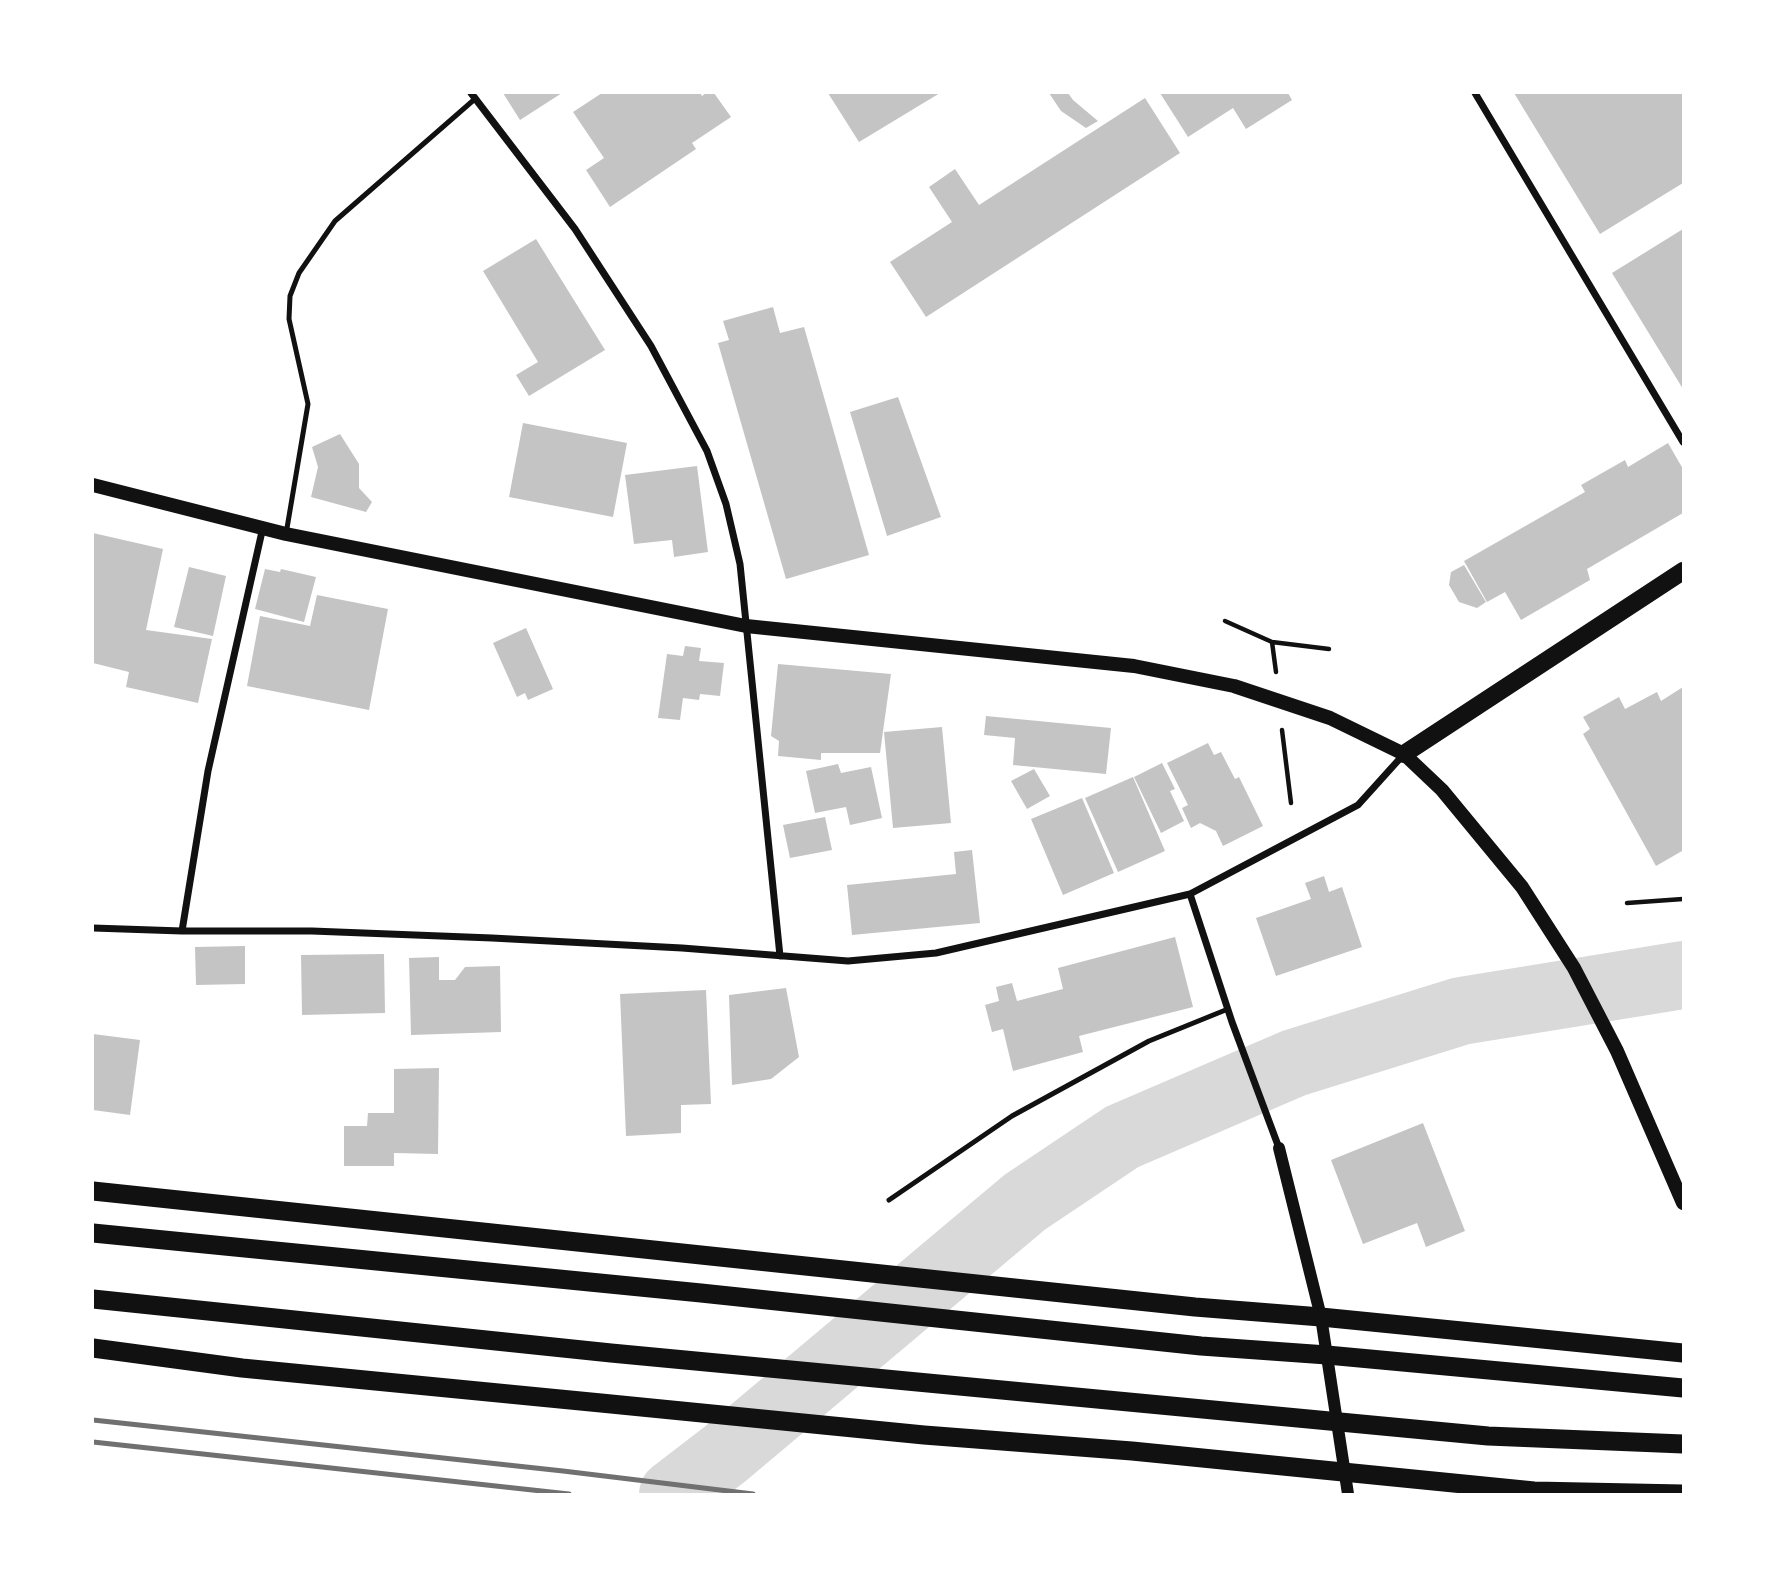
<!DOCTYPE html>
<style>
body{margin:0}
#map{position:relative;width:1776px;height:1587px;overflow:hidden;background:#fff;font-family:"Times New Roman",serif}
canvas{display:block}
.frame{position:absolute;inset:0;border:94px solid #fff;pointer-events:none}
</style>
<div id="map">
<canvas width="1776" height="1587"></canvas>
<div class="frame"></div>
</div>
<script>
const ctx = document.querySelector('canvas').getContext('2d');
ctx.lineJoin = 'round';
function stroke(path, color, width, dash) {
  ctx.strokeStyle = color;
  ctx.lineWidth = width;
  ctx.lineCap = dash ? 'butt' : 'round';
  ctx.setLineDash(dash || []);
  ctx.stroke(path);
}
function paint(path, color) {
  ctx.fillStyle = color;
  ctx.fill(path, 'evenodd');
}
const river = new Path2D(`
 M 673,1494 L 725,1454 L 1025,1202 L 1122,1137 L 1294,1063 L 1461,1011 L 1683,975`);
const building = new Path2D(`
 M 503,93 L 562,93 L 520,120 Z
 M 602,93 L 700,93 L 702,96 L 706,93 L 714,93 L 731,117 L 692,143 L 696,149 L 610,207 L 586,170 L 604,158 L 573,112 Z
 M 828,93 L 940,93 L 859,142 Z
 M 1049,93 L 1068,93 L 1073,100 L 1098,121 L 1086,128 L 1061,111 Z
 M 1160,93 L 1288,93 L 1292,100 L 1246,129 L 1233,108 L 1188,137 Z
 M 1514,93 L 1683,93 L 1683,183 L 1600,234 Z
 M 1145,98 L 1180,153 L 926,317 L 890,262 L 952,222 L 929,187 L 955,169 L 979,205 Z
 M 1683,229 L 1683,389 L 1612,273 Z
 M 536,239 L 605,350 L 529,396 L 516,375 L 538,362 L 483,271 Z
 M 773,307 L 780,333 L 804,327 L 869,555 L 786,579 L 718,343 L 729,340 L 723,321 Z
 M 898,397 L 941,517 L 887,536 L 850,412 Z
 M 523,423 L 627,443 L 613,517 L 509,497 Z
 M 340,434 L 359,464 L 359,488 L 372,502 L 366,512 L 311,497 L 318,467 L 312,447 Z
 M 1668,443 L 1683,469 L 1683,513 L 1587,569 L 1590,580 L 1521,620 L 1505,592 L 1487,602 L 1464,561 L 1585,492 L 1581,485 L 1625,460 L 1628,467 Z
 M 697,466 L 708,552 L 674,557 L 672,540 L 634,544 L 625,475 Z
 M 93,533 L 163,549 L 146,630 L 212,639 L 198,703 L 126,687 L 129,672 L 93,663 Z
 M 1464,565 L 1486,602 L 1477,608 L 1459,602 L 1449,585 L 1451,572 Z
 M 189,567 L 226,576 L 213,636 L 174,627 Z
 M 265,569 L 280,572 L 281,569 L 316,577 L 304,622 L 255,609 Z
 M 317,595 L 388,609 L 369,710 L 247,686 L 260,616 L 310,626 Z
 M 526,628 L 553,689 L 528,700 L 525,693 L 517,697 L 493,643 Z
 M 685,646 L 701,648 L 699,661 L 724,663 L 720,696 L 700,694 L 699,700 L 683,698 L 680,720 L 658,718 L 667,654 L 683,656 Z
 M 778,664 L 891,674 L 880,753 L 821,753 L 821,760 L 778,756 L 779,741 L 771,736 Z
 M 1683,687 L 1683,854 L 1682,851 L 1656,866 L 1583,734 L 1590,729 L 1583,717 L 1619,697 L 1625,709 L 1657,692 L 1661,701 Z
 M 986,716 L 1111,728 L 1106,774 L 1013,765 L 1015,738 L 984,735 Z
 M 942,727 L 951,823 L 893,828 L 884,732 Z
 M 1208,743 L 1214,755 L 1221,752 L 1235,779 L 1239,777 L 1263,826 L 1223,846 L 1216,831 L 1200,823 L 1191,828 L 1182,808 L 1188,805 L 1167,763 Z
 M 1162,763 L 1175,789 L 1170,791 L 1184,821 L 1161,833 L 1134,777 Z
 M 838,764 L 841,773 L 871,767 L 882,818 L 850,825 L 846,807 L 815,813 L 806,771 Z
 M 1034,769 L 1050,796 L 1027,809 L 1011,781 Z
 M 1133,777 L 1165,851 L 1118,872 L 1085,798 Z
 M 1082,798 L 1114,873 L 1063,895 L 1031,819 Z
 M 825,817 L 832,850 L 790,858 L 783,825 Z
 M 972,850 L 980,923 L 852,935 L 847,885 L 956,874 L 954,852 Z
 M 1324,876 L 1329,892 L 1342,887 L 1362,947 L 1276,976 L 1256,918 L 1311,899 L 1305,883 Z
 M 1175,937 L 1193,1007 L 1079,1036 L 1083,1052 L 1013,1071 L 1003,1029 L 992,1032 L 985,1005 L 999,1001 L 996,987 L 1012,983 L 1017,1001 L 1063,989 L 1058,968 Z
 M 245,946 L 245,984 L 196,985 L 195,947 Z
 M 384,954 L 385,1013 L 302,1015 L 301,955 Z
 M 439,957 L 439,980 L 455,980 L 465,967 L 500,966 L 501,1032 L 411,1035 L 409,958 Z
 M 786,988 L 799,1057 L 771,1079 L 732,1085 L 729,995 Z
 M 706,990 L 711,1104 L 681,1105 L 681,1133 L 626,1136 L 620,994 Z
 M 93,1034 L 140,1040 L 130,1115 L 93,1110 Z
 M 439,1068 L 438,1154 L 394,1153 L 394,1166 L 344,1166 L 344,1126 L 367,1126 L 368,1113 L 394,1113 L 394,1069 Z
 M 1423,1123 L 1465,1231 L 1426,1247 L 1417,1223 L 1363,1244 L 1331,1160 Z`);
const path = new Path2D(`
 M 1225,621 L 1272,642 L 1329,649
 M 1272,642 L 1276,672
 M 1282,730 L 1291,803
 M 1627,903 L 1683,899`);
const service = new Path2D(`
 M 286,534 L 308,404 L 289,319 L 290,296 L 299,273 L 335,221 L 476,98
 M 889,1200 L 1012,1116 L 1149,1041 L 1228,1009`);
const minor = new Path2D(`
 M 471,93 L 575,229 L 651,346 L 707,451 L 726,504 L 740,564 L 780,956
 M 1475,93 L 1683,442
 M 1190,894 L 1232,1022 L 1279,1148
 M 93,928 L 182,931 L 312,931 L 492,938 L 682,948 L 848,961 L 936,953 L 1190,894 L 1358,805 L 1404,754
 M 182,931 L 208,771 L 263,527`);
const tertiary = new Path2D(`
 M 1279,1148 L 1321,1317 L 1348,1494`);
const secondary = new Path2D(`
 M 93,485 L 286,534 L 746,626 L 1134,666 L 1234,686 L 1330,718 L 1404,754 L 1442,790 L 1522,887 L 1574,968 L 1617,1051 L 1683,1203`);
const primary = new Path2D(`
 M 1404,754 L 1683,571`);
const trunk = new Path2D(`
 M 93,1191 L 1195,1307 L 1321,1317 L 1683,1353
 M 93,1233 L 701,1293 L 1201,1346 L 1327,1355 L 1683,1388
 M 93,1299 L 611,1353 L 1488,1436 L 1683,1444
 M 93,1348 L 242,1368 L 601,1403 L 924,1435 L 1132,1451 L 1534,1491 L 1683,1494`);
const rail = new Path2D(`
 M 93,1420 L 563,1471 L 753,1494
 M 93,1442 L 569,1494`);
stroke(river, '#d9d9d9', 68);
paint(building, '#c4c4c4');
stroke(path, '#111', 4.5);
stroke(service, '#111', 5);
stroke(minor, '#111', 7);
stroke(tertiary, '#111', 12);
stroke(secondary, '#111', 14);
stroke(primary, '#111', 18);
stroke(trunk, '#111', 19);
stroke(rail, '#707070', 5);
</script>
